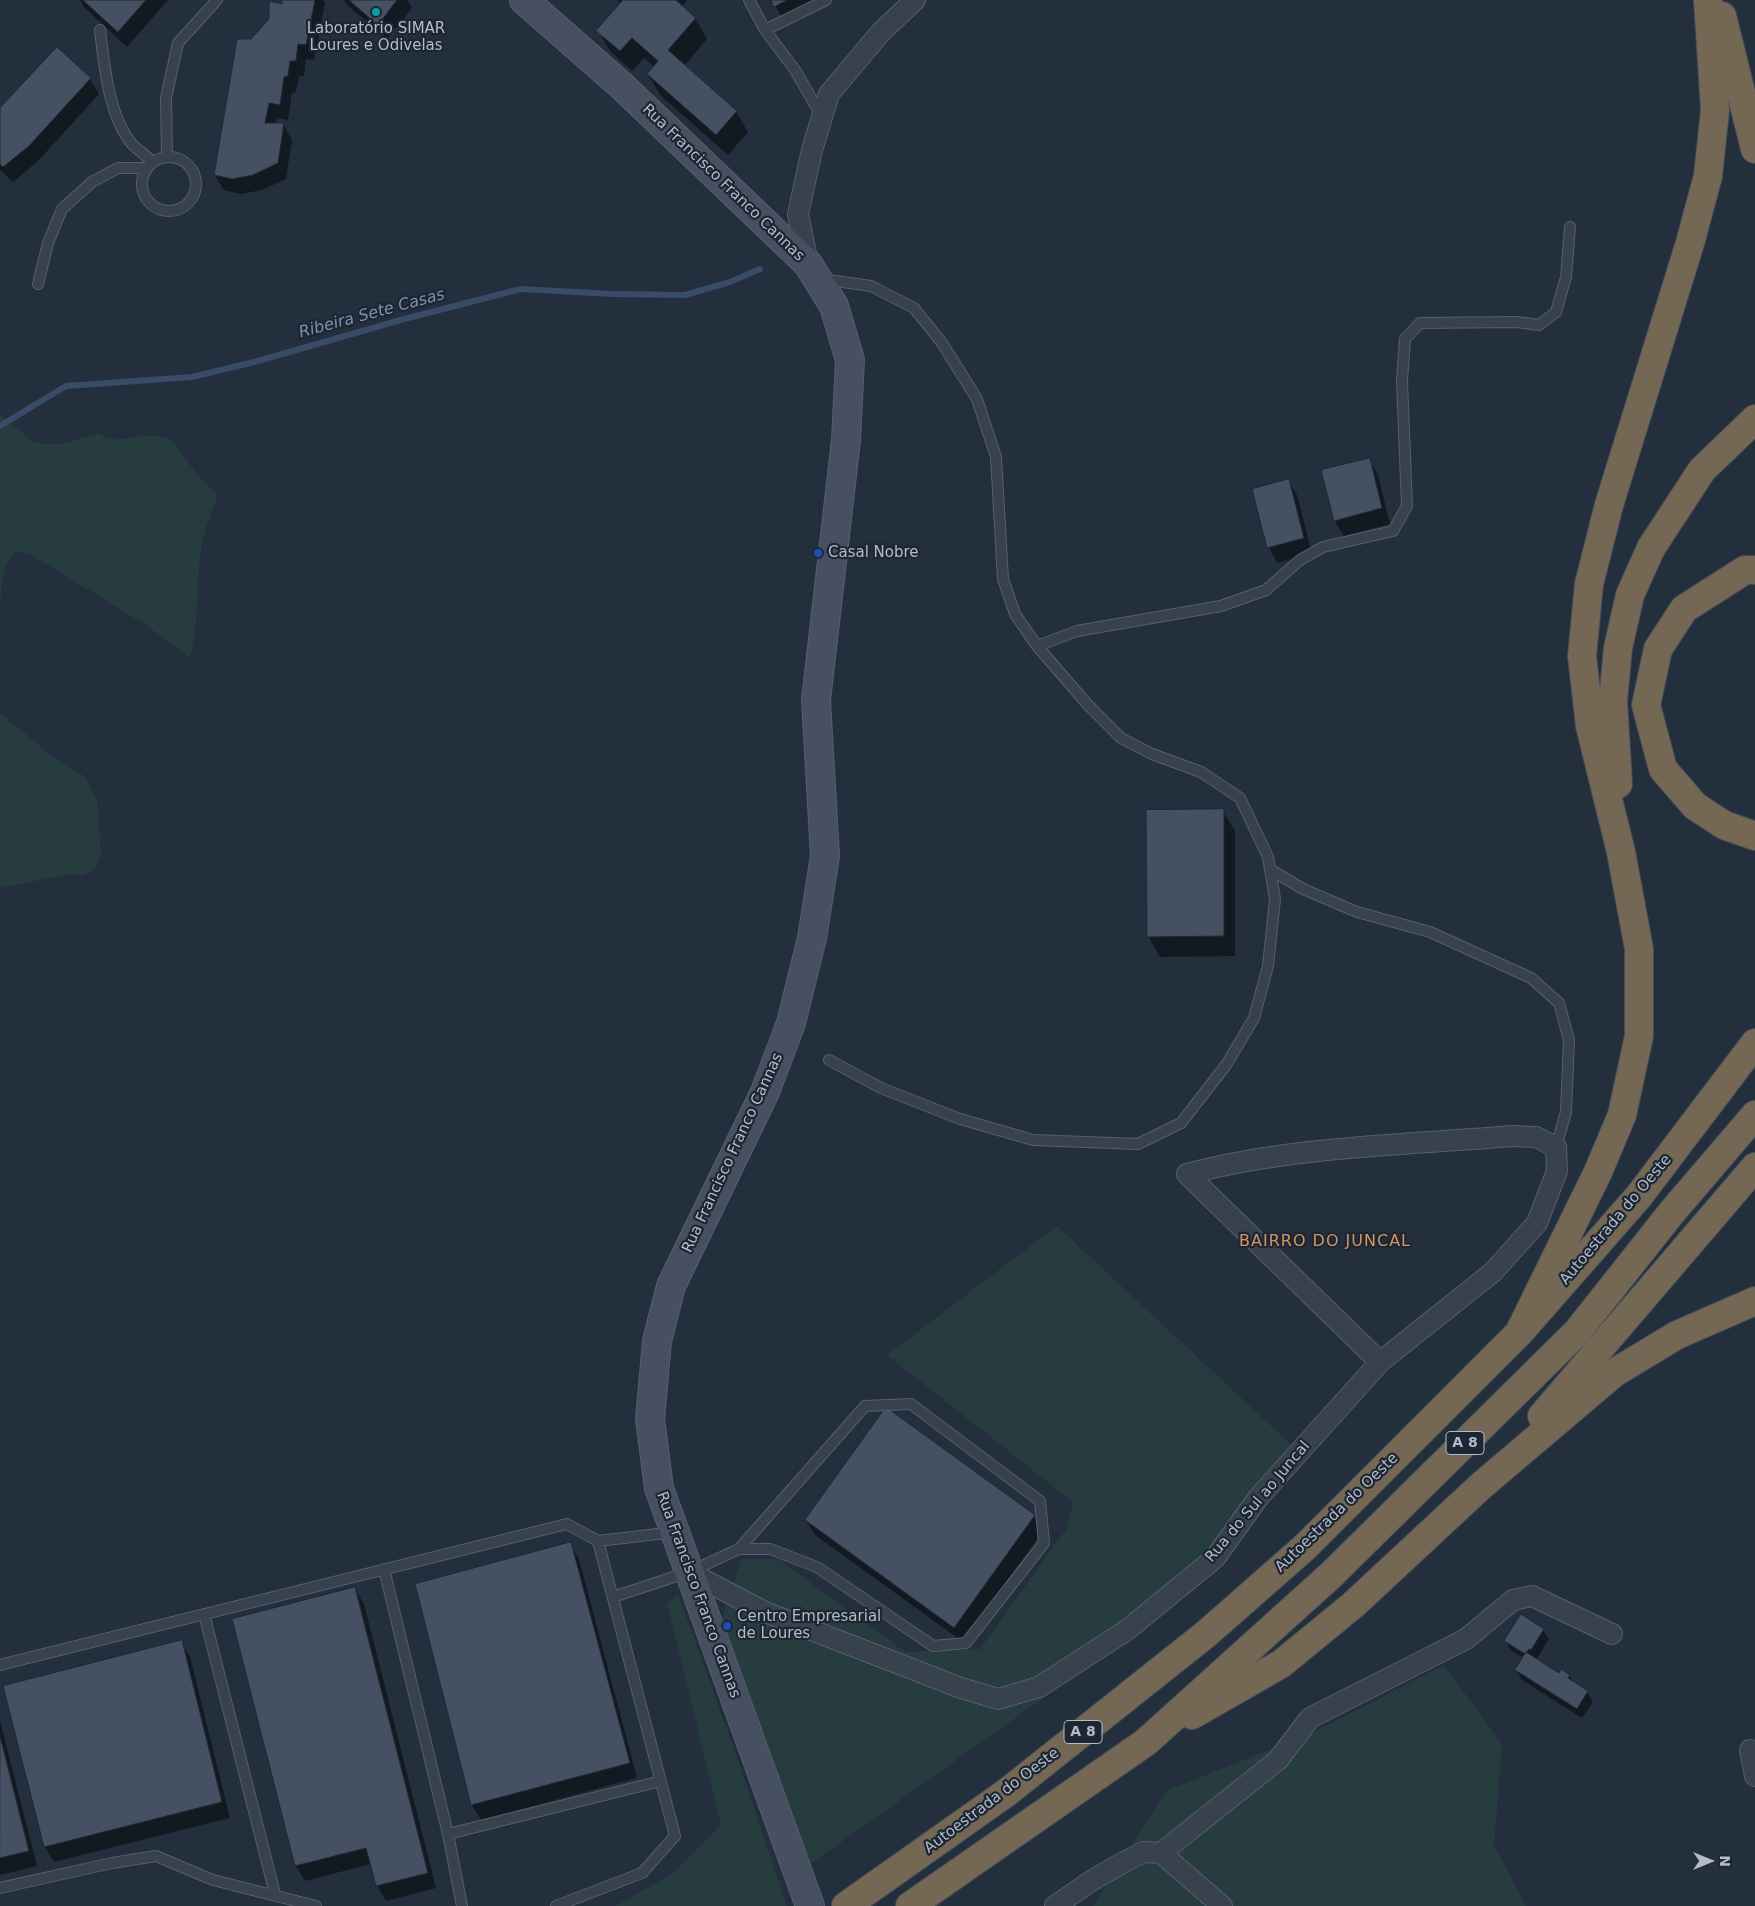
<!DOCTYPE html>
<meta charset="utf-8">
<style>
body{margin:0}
#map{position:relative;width:1755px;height:1906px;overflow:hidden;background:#242f3e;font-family:"DejaVu Sans",sans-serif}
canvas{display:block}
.north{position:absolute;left:1685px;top:1836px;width:50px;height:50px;-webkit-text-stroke:4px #1d2633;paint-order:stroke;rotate:90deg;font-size:14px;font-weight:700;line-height:20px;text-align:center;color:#b4bcc9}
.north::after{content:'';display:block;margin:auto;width:18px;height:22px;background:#b4bcc9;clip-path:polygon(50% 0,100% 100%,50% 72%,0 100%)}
</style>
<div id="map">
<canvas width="1755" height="1906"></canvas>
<div class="north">N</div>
</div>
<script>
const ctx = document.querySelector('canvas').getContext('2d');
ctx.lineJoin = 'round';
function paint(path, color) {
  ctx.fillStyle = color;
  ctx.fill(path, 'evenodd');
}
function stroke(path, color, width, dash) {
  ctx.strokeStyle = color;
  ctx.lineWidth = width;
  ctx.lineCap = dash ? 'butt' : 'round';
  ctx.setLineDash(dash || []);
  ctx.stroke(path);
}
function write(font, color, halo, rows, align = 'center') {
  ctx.font = font + ' "DejaVu Sans",sans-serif';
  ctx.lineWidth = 4.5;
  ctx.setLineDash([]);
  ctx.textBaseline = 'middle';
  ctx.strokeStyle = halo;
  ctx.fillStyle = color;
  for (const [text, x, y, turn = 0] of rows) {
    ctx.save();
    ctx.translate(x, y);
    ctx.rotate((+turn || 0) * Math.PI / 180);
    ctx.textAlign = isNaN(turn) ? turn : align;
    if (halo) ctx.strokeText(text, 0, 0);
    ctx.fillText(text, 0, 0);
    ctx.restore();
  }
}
const green = new Path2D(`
 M 0,415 L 34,442 L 47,444 L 63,444 L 99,433 C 117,449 145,428 167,438 C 176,442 182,454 187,461 C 197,474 207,486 218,496 C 212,510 206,525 203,540 C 195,579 200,620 190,658 L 146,625 L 30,554 L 16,552 C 0,564 1,592 0,612 Z
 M 0,713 L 53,757 L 84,776 L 97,799 L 101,856 L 96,867 L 84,875 L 64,875 L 0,888 Z
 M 1057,1226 L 1297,1450 L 1207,1577 L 1052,1692 L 810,1864 L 722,1618 L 742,1559 L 778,1559 L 905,1652 L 980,1649 L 1067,1528 L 1073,1502 L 887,1355 Z
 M 678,1594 L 739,1763 L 787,1906 L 615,1906 L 671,1875 L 721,1824 L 667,1604 Z
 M 1444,1665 L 1502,1744 L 1494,1845 L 1526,1906 L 1093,1906 L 1166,1791 L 1314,1732 Z`);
const shadow = new Path2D(`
 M 80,0 L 168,0 L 127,47 L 84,7 Z
 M 284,0 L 323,0 L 325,3 L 314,60 L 306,59 L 304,76 L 299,76 L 296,92 L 292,93 L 288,120 L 277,118 L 276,124 L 283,124 L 292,140 L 286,179 L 262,190 L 241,194 L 224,190 L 215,175 L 252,40 L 283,5 Z
 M 344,0 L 407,0 L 412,8 L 387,39 L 347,5 Z
 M 617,0 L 687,0 L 682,6 L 695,18 L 707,39 L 684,66 L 736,112 L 748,132 L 728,155 L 660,95 L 648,74 L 655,67 L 644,58 L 632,71 L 610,51 L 598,31 L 621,4 Z
 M 772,0 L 825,0 L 784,21 Z
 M 90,79 L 99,94 L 38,161 L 13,182 L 0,170 L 0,109 Z
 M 1369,459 L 1378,475 L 1390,524 L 1344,536 L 1335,521 Z
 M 1288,480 L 1297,495 L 1312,554 L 1277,563 L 1269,548 Z
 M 1223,811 L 1235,831 L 1235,956 L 1160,957 L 1148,936 Z
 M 1034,1515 L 1043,1531 L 963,1642 L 815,1535 L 806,1520 Z
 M 570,1544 L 579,1559 L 637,1778 L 481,1820 L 472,1805 Z
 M 355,1589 L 364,1604 L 436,1888 L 386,1901 L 377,1886 L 371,1864 L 305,1881 L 296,1866 L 233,1620 Z
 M 1543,1630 L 1549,1639 L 1536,1660 L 1560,1675 L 1569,1675 L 1574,1683 L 1587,1692 L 1593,1702 L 1582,1718 L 1522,1680 L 1516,1670 L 1524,1658 L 1511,1651 L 1506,1641 Z
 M 181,1642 L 190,1657 L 230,1818 L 54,1862 L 45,1847 Z
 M 0,1721 L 37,1866 L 0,1875 Z`);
const stream = new Path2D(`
 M 0,426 L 66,386 L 192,377 L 258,361 L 404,319 L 521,289 L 612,294 L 685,295 L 730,282 L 760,269`);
const building = new Path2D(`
 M 83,0 L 146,0 L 118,32 Z
 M 282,0 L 315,0 L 306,45 L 298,44 L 296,61 L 290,61 L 288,76 L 284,77 L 280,105 L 269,103 L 265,123 L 284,123 L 278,163 L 253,175 L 232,179 L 214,175 L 237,39 L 251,39 L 269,19 L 269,1 L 282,4 Z
 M 349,0 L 397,0 L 378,25 Z
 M 623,0 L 676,0 L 696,18 L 668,50 L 737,111 L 716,135 L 647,74 L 658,61 L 632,38 L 620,51 L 596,31 Z
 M 771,0 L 787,0 L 774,7 Z
 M 57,47 L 91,78 L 29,146 L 3,167 L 0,164 L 0,108 Z
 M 1370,458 L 1382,508 L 1334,521 L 1321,470 Z
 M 1289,479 L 1304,538 L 1267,548 L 1252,489 Z
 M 1224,809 L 1224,936 L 1147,937 L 1146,810 Z
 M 886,1407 L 1035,1515 L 954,1628 L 805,1520 Z
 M 571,1542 L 630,1763 L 471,1805 L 415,1584 Z
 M 355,1587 L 428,1873 L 376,1886 L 366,1848 L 295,1866 L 232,1619 Z
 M 1521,1614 L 1544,1629 L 1531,1650 L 1529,1649 L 1525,1654 L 1504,1641 Z
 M 182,1640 L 222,1802 L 44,1847 L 3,1686 Z
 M 1526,1652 L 1559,1673 L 1561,1669 L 1570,1675 L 1568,1678 L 1588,1691 L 1577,1709 L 1515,1670 Z
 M 0,1736 L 29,1851 L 0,1858 Z`);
const lane = new Path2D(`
 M 749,0 L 765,30 L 795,70 L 821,115
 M 100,30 C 104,65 109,117 132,144 C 138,150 146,156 153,162
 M 765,30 L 826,0
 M 167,156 L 166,98 L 178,43 L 217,0
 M142 184a27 27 0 1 1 54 0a27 27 0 1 1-54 0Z
 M 821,279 L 871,286 L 914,308 L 942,343 L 977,399 L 996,457 L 1003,579 L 1015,614 L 1037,646 L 1088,705 L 1121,738 L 1152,754 L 1201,772 L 1240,798 L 1268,857 L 1275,899 L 1268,966 L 1254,1018 L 1226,1065 L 1181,1123 L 1138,1144 L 1033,1140 L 960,1119 L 881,1088 L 829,1060
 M 38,284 L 48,243 L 62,209 L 92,182 L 118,168 L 146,168
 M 1037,646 L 1077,631 L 1221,606 L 1266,590 L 1300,560 L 1323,547 L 1393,531 L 1407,506 L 1402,381 L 1405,339 L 1420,323 L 1516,322 L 1539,325 L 1556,312 L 1566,277 L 1570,227
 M 1271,870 L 1303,889 L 1357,912 L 1430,932 L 1531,978 L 1559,1003 L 1569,1040 L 1566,1112 L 1556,1147
 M 598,1541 L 674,1532
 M 384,1569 L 448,1834 L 462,1906
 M 613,1597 L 689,1572 L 739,1549 L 770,1549 L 817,1567 L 933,1646 L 966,1643 L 1044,1543 L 1040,1501 L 911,1404 L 865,1406 L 739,1549
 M 204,1614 L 275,1894
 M 0,1665 L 567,1524 L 598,1541 L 675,1836 L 642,1873 L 556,1906
 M 448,1834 L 661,1781
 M 0,1888 L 112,1863 L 156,1856 L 213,1880 L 316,1906`);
const street = new Path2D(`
 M 808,264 L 798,214 L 812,150 L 829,94 L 881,32 L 915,0
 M 1187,1174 C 1293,1146 1405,1145 1513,1136 L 1536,1137 L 1556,1147 L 1557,1171 L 1537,1223 L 1493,1272 L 1380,1362
 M 689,1572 L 765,1612 L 961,1688 L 998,1699 L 1039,1687 L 1127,1630 L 1215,1558 L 1258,1498 L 1380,1362 L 1187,1174
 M 1750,1750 L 1755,1776
 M 1161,1853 L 1222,1906
 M 1055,1906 L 1091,1881 L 1124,1862 L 1144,1852 L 1161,1853 L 1278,1760 L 1310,1718 L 1466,1639 L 1513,1600 L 1532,1596 L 1612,1634`);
const secondary = new Path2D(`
 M 524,0 L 623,87 L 808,264 L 834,306 L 850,360 L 846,440 L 816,700 L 825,856 L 812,938 L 791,1023 L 765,1092 L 671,1286 L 657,1341 L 650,1419 L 659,1488 L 810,1906`);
const highway = new Path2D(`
 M 1722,16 L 1755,149
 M 1755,570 L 1745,570 L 1684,609 L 1658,649 L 1646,705 L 1663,769 L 1695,806 L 1724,825 L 1755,836
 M 1618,784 L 1613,701 L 1618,648 L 1630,595 L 1651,548 L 1702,470 L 1755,419
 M 1519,1333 L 1598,1172 L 1622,1115 L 1639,1036 L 1639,949 L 1621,852 L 1590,726 L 1582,656 L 1589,584 L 1609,505 L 1690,243 L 1708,176 L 1715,110 L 1708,0
 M 1542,1416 L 1755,1167
 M 1192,1715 L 1281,1664 L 1353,1605 L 1482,1485 L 1614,1373 L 1677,1335 L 1755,1301
 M 846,1906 L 1006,1793 L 1206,1634 L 1305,1547 L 1519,1333 L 1639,1196 L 1755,1043
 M 910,1906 L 1146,1742 L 1331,1575 L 1577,1332 L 1672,1212 L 1755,1115`);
const markers = [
 [376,12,5,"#0f9aa8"],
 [818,553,5,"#1a4fb4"],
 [727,1626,5,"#1a4fb4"]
];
const shields = [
 [1465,1443,38],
 [1083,1732,38]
];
const shieldNames = [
 ["A 8",1465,1443],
 ["A 8",1083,1732]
];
const poiNames = [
 ["Laboratório SIMAR",376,29,"center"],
 ["Loures e Odivelas",376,46,"center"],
 ["Casal Nobre",828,553],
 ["Centro Empresarial",737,1617],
 ["de Loures",737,1634]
];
const streetNames = [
 ["Rua Francisco Franco Cannas",723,183,44],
 ["Rua Francisco Franco Cannas",733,1153,-65],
 ["Autoestrada do Oeste",1616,1220,-50],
 ["Rua do Sul ao Juncal",1258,1502,-50],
 ["Autoestrada do Oeste",1337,1513,-44],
 ["Rua Francisco Franco Cannas",698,1595,70],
 ["Autoestrada do Oeste",992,1801,-37]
];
const waterNames = [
 ["Ribeira Sete Casas",372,314,-15]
];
const neighbourhoodNames = [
 ["BAIRRO DO JUNCAL",1325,1242]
];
paint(green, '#263c3f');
paint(shadow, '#0007');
stroke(stream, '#394c67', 6);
paint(building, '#455162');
stroke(building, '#1f2835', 1);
stroke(lane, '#565f6c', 12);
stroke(street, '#565f6c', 22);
stroke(secondary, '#565f6c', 30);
stroke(highway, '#434c59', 30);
stroke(lane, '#38414e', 10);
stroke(street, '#38414e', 20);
stroke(secondary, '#465061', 28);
stroke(highway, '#746855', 28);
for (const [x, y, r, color] of markers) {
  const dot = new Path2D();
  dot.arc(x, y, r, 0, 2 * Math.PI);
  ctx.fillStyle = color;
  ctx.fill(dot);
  stroke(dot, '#1d2633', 2);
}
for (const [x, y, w] of shields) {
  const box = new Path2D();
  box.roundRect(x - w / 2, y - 11.5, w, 23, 4);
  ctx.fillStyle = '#1d2633';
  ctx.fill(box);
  stroke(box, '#b4bcc9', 1);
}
write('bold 14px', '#b4bcc9', null, shieldNames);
write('15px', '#b4bcc9', '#1d2633', poiNames, 'left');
write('15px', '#b4bcc9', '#1d2633', streetNames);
write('italic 16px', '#7c92b1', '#1d2633', waterNames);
ctx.letterSpacing = '1px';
write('16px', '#d59563', '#1d2633', neighbourhoodNames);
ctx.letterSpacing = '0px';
</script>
